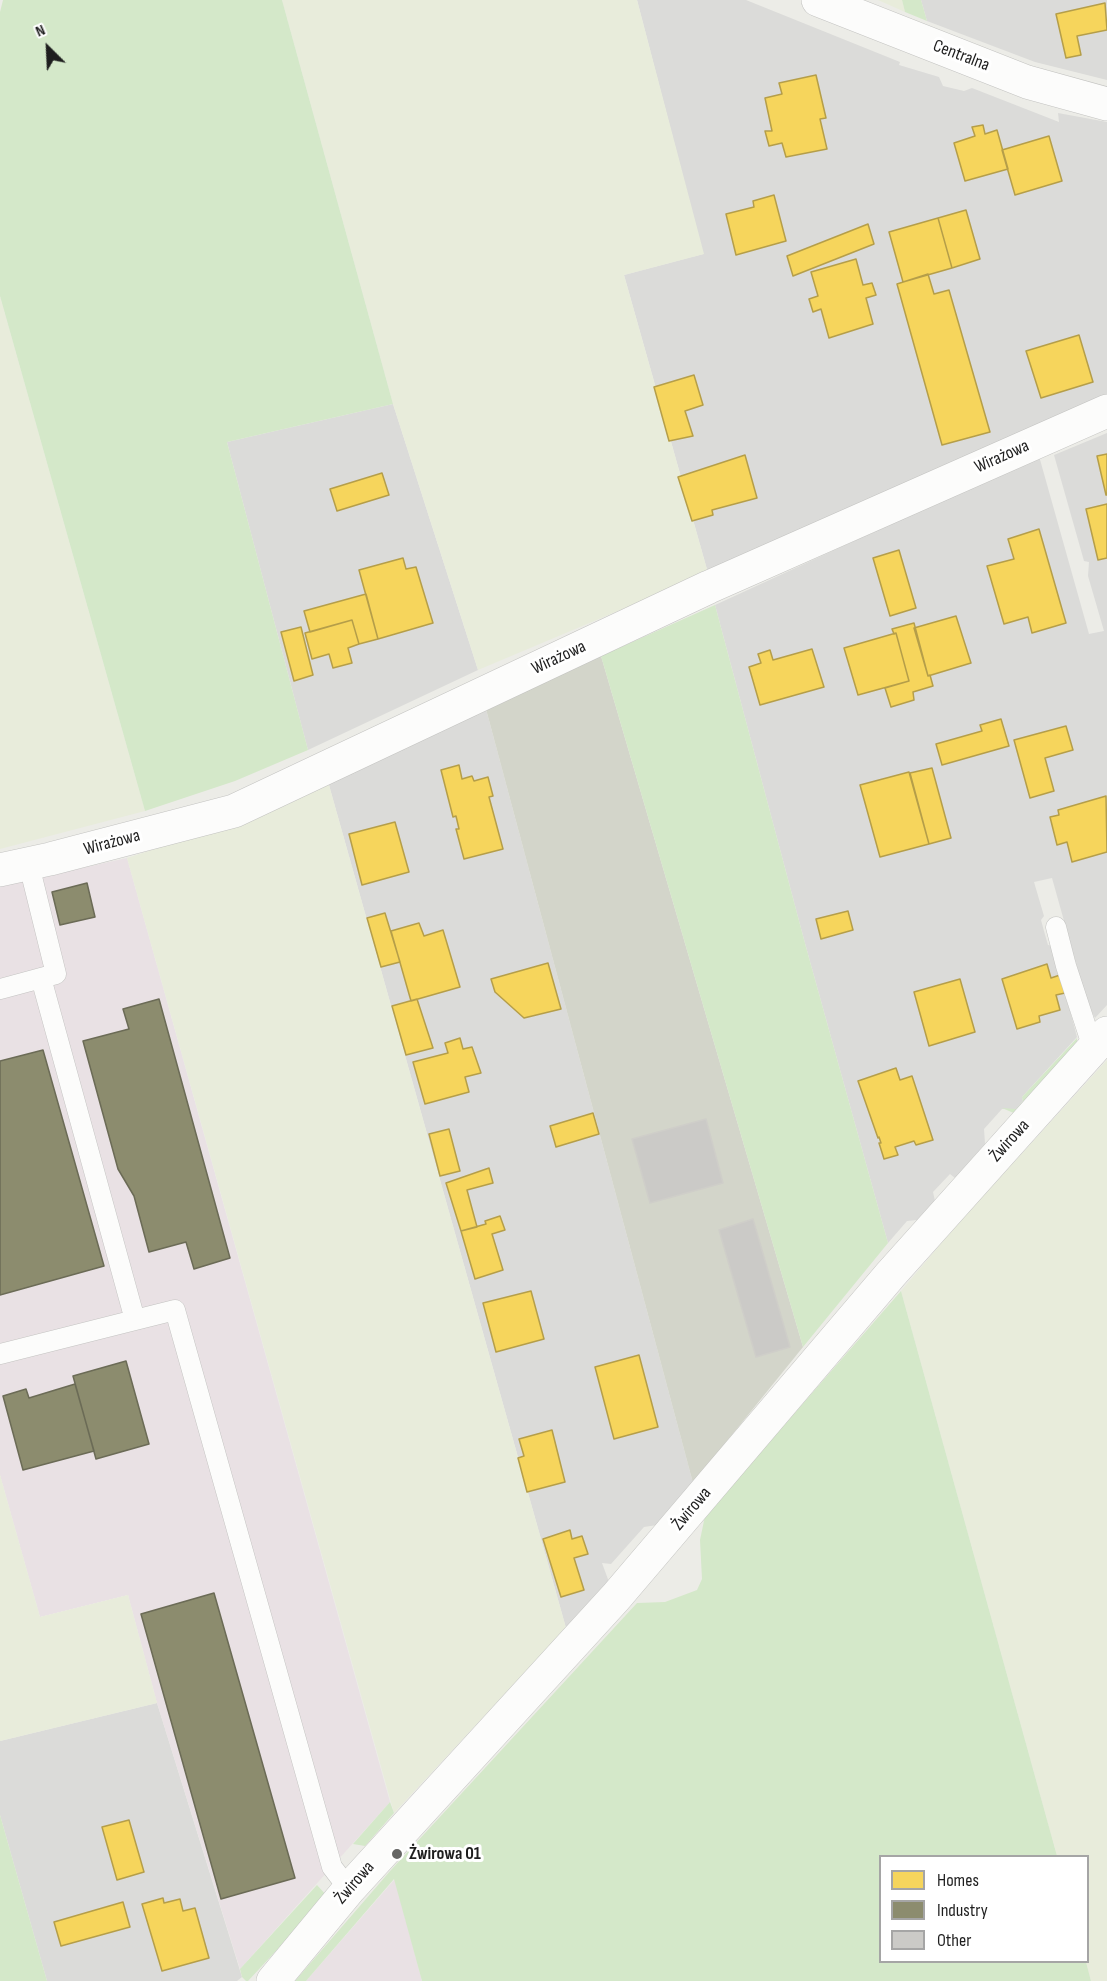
<!DOCTYPE html>
<meta charset="utf-8">
<style>
body{margin:0}
#map{position:relative;width:1107px;height:1981px;overflow:hidden;background:#ecece7;font-family:"Sofia Sans Condensed",sans-serif}
canvas{display:block}
.legend{position:absolute;left:879px;top:1855px;width:210px;height:108px;box-sizing:border-box;background:#fff;border:2px solid #a5a5a5;margin:0;padding:8px 10px;list-style:none;font-size:18px;color:#1e1e1e}
.legend li{display:flex;align-items:center;gap:12px;height:30px}
.legend b{width:30px;border:2px solid #a5a5a5}
.north{position:absolute;left:18px;top:18px;width:60px;height:60px;-webkit-text-stroke:4px #fff;paint-order:stroke;rotate:336deg;font-size:16px;font-weight:700;line-height:24px;text-align:center;color:#1e1e1e}
.north::after{content:'';display:block;margin:auto;width:21px;height:27px;background:#1e1e1e;clip-path:polygon(50% 0,100% 100%,50% 72%,0 100%)}
</style>
<div id="map">
<canvas width="1107" height="1981"></canvas>
<ul class="legend">
<li><b style="height:16px;background:#f6d55c"></b>Homes</li>
<li><b style="height:16px;background:#8c8c6e"></b>Industry</li>
<li><b style="height:16px;background:#cbcac7"></b>Other</li>
</ul>
<div class="north">N</div>
</div>
<script>
const ctx = document.querySelector('canvas').getContext('2d');
ctx.lineJoin = 'round';
function paint(path, color) {
  ctx.fillStyle = color;
  ctx.fill(path, 'evenodd');
}
function stroke(path, color, width, dash) {
  ctx.strokeStyle = color;
  ctx.lineWidth = width;
  ctx.lineCap = dash ? 'butt' : 'round';
  ctx.setLineDash(dash || []);
  ctx.stroke(path);
}
function write(font, color, halo, rows, align = 'center') {
  ctx.font = font + ' "Sofia Sans Condensed",sans-serif';
  ctx.lineWidth = 6;
  ctx.setLineDash([]);
  ctx.textBaseline = 'middle';
  ctx.strokeStyle = halo;
  ctx.fillStyle = color;
  for (const [text, x, y, turn = 0] of rows) {
    ctx.save();
    ctx.translate(x, y);
    ctx.rotate((+turn || 0) * Math.PI / 180);
    ctx.textAlign = isNaN(turn) ? turn : align;
    if (halo) ctx.strokeText(text, 0, 0);
    ctx.fillText(text, 0, 0);
    ctx.restore();
  }
}
const residential = new Path2D(`
 M 637,0 L 746,0 L 900,62 L 899,65 L 939,77 L 943,86 L 964,91 L 972,88 L 1059,122 L 1058,113 L 1107,122 L 1107,397 L 708,573 L 624,275 L 703,254 Z
 M 921,0 L 1107,0 L 1107,80 L 1035,62 L 927,21 Z
 M 393,404 L 478,670 L 308,750 L 227,442 Z
 M 1107,433 L 1107,1005 L 1095,1018 L 1087,1003 L 1052,878 L 1034,882 L 1044,916 L 1041,920 L 1044,931 L 1048,945 L 1053,946 L 1077,1037 L 1022,1097 L 1023,1101 L 1016,1109 L 1002,1109 L 984,1129 L 985,1144 L 955,1178 L 950,1174 L 933,1192 L 935,1201 L 917,1220 L 907,1221 L 888,1243 L 806,947 L 715,605 L 1039,456 L 1089,634 L 1104,631 L 1088,576 L 1089,562 L 1084,561 L 1054,455 Z
 M 486,709 L 693,1483 L 657,1525 L 644,1527 L 611,1564 L 602,1563 L 609,1582 L 566,1628 L 327,778 Z
 M 157,1703 L 242,1977 L 237,1981 L 47,1981 L 0,1815 L 0,1741 Z`);
const industrial = new Path2D(`
 M 127,858 L 390,1802 L 240,1969 L 157,1703 L 128,1595 L 40,1617 L 0,1475 L 0,886 Z
 M 395,1879 L 422,1981 L 306,1981 Z`);
const construction = new Path2D(`
 M 601,656 L 803,1347 L 693,1483 L 486,709 Z`);
const farmland = new Path2D(`
 M 282,0 L 637,0 L 704,254 L 624,275 L 708,573 L 478,670 L 393,404 Z
 M 878,0 L 902,0 L 905,12 Z
 M 0,296 L 145,811 L 0,849 Z
 M 327,778 L 566,1628 L 394,1813 L 127,858 L 195,836 Z
 M 1107,1060 L 1107,1981 L 1091,1981 L 1086,1962 L 1088,1962 L 1088,1856 L 1057,1856 L 901,1291 L 955,1227 Z
 M 0,1475 L 40,1617 L 128,1595 L 157,1703 L 0,1741 Z`);
const grass = new Path2D(`
 M 3,0 L 282,0 L 393,404 L 227,442 L 308,750 L 235,781 L 145,811 L 0,296 L 0,12 Z
 M 902,0 L 921,0 L 927,21 L 905,12 Z
 M 715,605 L 806,947 L 888,1243 L 803,1347 L 601,656 Z
 M 1077,1038 L 1077,1043 L 1016,1114 L 1002,1108 L 1016,1109 L 1023,1101 L 1022,1097 Z
 M 901,1291 L 1057,1856 L 880,1856 L 880,1962 L 1086,1962 L 1091,1981 L 422,1981 L 394,1879 L 306,1981 L 295,1981 L 391,1870 L 637,1603 L 665,1602 L 697,1590 L 702,1579 L 700,1540 L 705,1516 Z
 M 390,1802 L 394,1813 L 365,1846 L 353,1844 Z
 M 0,1815 L 47,1981 L 0,1981 Z
 M 317,1885 L 327,1896 L 248,1981 L 246,1981 L 242,1977 L 240,1969 Z`);
const homes = new Path2D(`
 M 1105,3 L 1107,30 L 1077,36 L 1081,55 L 1066,58 L 1056,14 Z
 M 816,75 L 826,118 L 820,119 L 827,149 L 786,157 L 782,143 L 769,146 L 765,131 L 772,131 L 765,98 L 782,94 L 779,83 Z
 M 983,125 L 985,134 L 997,130 L 1008,169 L 965,181 L 954,143 L 975,136 L 972,127 Z
 M 1049,136 L 1062,181 L 1015,195 L 1002,150 Z
 M 774,195 L 786,241 L 736,255 L 726,214 L 754,207 L 753,201 Z
 M 966,210 L 980,259 L 952,268 L 938,218 Z
 M 938,218 L 952,268 L 903,282 L 889,232 Z
 M 868,224 L 874,244 L 793,276 L 787,256 Z
 M 856,259 L 863,285 L 872,283 L 876,295 L 866,298 L 873,324 L 829,338 L 821,309 L 813,312 L 809,299 L 818,296 L 811,272 Z
 M 928,274 L 934,294 L 949,290 L 990,432 L 942,445 L 897,284 Z
 M 1079,335 L 1093,382 L 1041,398 L 1026,351 Z
 M 694,375 L 703,405 L 685,411 L 693,436 L 669,441 L 654,387 Z
 M 1107,454 L 1107,495 L 1106,495 L 1097,456 Z
 M 745,455 L 757,498 L 712,510 L 713,515 L 692,521 L 678,477 Z
 M 382,473 L 389,495 L 337,511 L 330,489 Z
 M 1107,504 L 1107,558 L 1098,560 L 1086,509 Z
 M 1039,529 L 1066,623 L 1032,633 L 1028,617 L 1004,624 L 987,566 L 1014,559 L 1008,539 Z
 M 899,550 L 916,608 L 890,616 L 873,558 Z
 M 403,558 L 406,569 L 416,567 L 433,623 L 378,639 L 359,570 Z
 M 366,594 L 378,639 L 359,644 L 352,620 L 310,632 L 304,611 Z
 M 956,616 L 971,663 L 928,676 L 914,628 Z
 M 352,620 L 359,644 L 348,648 L 352,663 L 333,668 L 329,654 L 312,659 L 305,633 Z
 M 914,623 L 928,676 L 930,675 L 933,686 L 913,692 L 914,700 L 891,707 L 885,688 L 909,681 L 896,633 L 894,634 L 892,629 Z
 M 301,627 L 313,675 L 294,681 L 281,632 Z
 M 896,633 L 909,681 L 858,695 L 844,648 Z
 M 812,649 L 824,687 L 760,705 L 749,667 L 761,663 L 758,654 L 770,650 L 773,660 Z
 M 1001,719 L 1009,746 L 942,765 L 936,744 L 982,731 L 980,725 Z
 M 1066,726 L 1073,750 L 1045,758 L 1054,791 L 1030,798 L 1014,740 Z
 M 459,765 L 462,779 L 472,776 L 474,781 L 488,777 L 493,796 L 489,797 L 503,849 L 464,859 L 456,829 L 459,829 L 456,816 L 453,817 L 441,770 Z
 M 932,768 L 951,838 L 929,844 L 910,773 Z
 M 909,772 L 929,844 L 880,857 L 860,785 Z
 M 1106,796 L 1107,852 L 1072,862 L 1067,842 L 1057,845 L 1050,817 L 1059,815 L 1058,810 Z
 M 395,822 L 409,872 L 362,885 L 349,834 Z
 M 848,911 L 853,930 L 821,939 L 816,919 Z
 M 385,913 L 400,962 L 381,967 L 367,918 Z
 M 419,923 L 424,936 L 443,930 L 460,987 L 411,1001 L 391,931 Z
 M 548,963 L 561,1009 L 524,1018 L 495,992 L 491,979 Z
 M 1047,964 L 1051,978 L 1060,975 L 1065,993 L 1056,995 L 1060,1010 L 1039,1016 L 1040,1022 L 1017,1029 L 1002,979 Z
 M 960,979 L 975,1032 L 929,1046 L 914,992 Z
 M 417,999 L 433,1048 L 406,1055 L 392,1006 Z
 M 460,1038 L 463,1049 L 472,1047 L 481,1073 L 465,1077 L 469,1092 L 425,1104 L 413,1062 L 448,1053 L 445,1043 Z
 M 896,1068 L 900,1080 L 912,1076 L 933,1140 L 916,1145 L 914,1141 L 895,1147 L 898,1155 L 884,1159 L 879,1143 L 881,1143 L 879,1137 L 878,1138 L 858,1081 Z
 M 593,1113 L 599,1134 L 556,1147 L 550,1126 Z
 M 449,1129 L 460,1171 L 440,1176 L 429,1134 Z
 M 489,1168 L 493,1183 L 467,1190 L 477,1227 L 461,1231 L 446,1183 Z
 M 500,1216 L 505,1230 L 492,1234 L 503,1270 L 475,1279 L 461,1231 L 486,1224 L 485,1221 Z
 M 531,1291 L 544,1339 L 496,1352 L 483,1303 Z
 M 639,1355 L 658,1427 L 614,1439 L 595,1367 Z
 M 552,1430 L 565,1482 L 527,1492 L 518,1458 L 524,1456 L 519,1439 Z
 M 570,1530 L 572,1539 L 582,1536 L 588,1554 L 574,1558 L 584,1590 L 561,1597 L 543,1539 Z
 M 129,1820 L 144,1872 L 117,1880 L 102,1827 Z
 M 163,1898 L 164,1903 L 180,1899 L 183,1911 L 195,1908 L 209,1958 L 162,1971 L 142,1904 Z
 M 123,1902 L 130,1927 L 61,1946 L 54,1922 Z`);
const industry = new Path2D(`
 M 87,883 L 95,917 L 60,925 L 52,892 Z
 M 159,999 L 230,1258 L 194,1269 L 186,1242 L 149,1252 L 134,1196 L 118,1169 L 83,1041 L 129,1029 L 123,1009 Z
 M 43,1050 L 104,1266 L 0,1295 L 0,1061 Z
 M 126,1361 L 149,1444 L 96,1459 L 73,1376 Z
 M 75,1384 L 94,1451 L 23,1470 L 3,1396 L 26,1389 L 29,1398 Z
 M 214,1593 L 295,1878 L 221,1899 L 141,1614 Z`);
const building = new Path2D(`
 M 706,1119 L 723,1183 L 650,1203 L 632,1139 Z
 M 753,1219 L 790,1347 L 756,1357 L 719,1230 Z`);
const service = new Path2D(`
 M 1056,927 L 1066,966 L 1093,1048
 M 41,978 L 135,1320 L 175,1310 L 332,1867 L 342,1880 L 350,1888
 M 0,989 L 56,974 L 29,865
 M 0,1354 L 135,1320`);
const minor = new Path2D(`
 M 818,0 L 1027,82 L 1107,104
 M 0,870 L 50,859 L 234,811 L 709,587 L 1107,411
 M 273,1981 L 350,1888 L 616,1597 L 891,1274 L 1107,1033`);
const markers = [
 [397,1854,6,"#666664"]
];
const streetNames = [
 ["Centralna",961,56,21],
 ["Wirażowa",1002,457,-24],
 ["Wirażowa",559,658,-25],
 ["Wirażowa",112,843,-15],
 ["Żwirowa",1010,1141,-48],
 ["Żwirowa",692,1509,-50],
 ["Żwirowa",355,1883,-49]
];
const poiNames = [
 ["Żwirowa 01",409,1854]
];
paint(residential, '#dbdbd9');
paint(industrial, '#e9e1e4');
paint(construction, '#d3d5ca');
paint(farmland, '#e8ecdb');
paint(grass, '#d4e8c9');
paint(homes, '#f6d55c');
stroke(homes, '#b59e49', 1.5);
paint(industry, '#8c8c6e');
stroke(industry, '#6b6b56', 1.5);
paint(building, '#cbcac7');
stroke(building, '#cfcec9', 1.5);
stroke(service, '#c3c3c1', 21);
stroke(minor, '#c3c3c1', 34);
stroke(service, '#fcfcfb', 20);
stroke(minor, '#fcfcfb', 33);
for (const [x, y, r, color] of markers) {
  const dot = new Path2D();
  dot.arc(x, y, r, 0, 2 * Math.PI);
  ctx.fillStyle = color;
  ctx.fill(dot);
  stroke(dot, '#fff', 2);
}
write('18px', '#1e1e1e', '#fff', streetNames);
write('bold 18px', '#1e1e1e', '#fff', poiNames, 'left');
</script>
